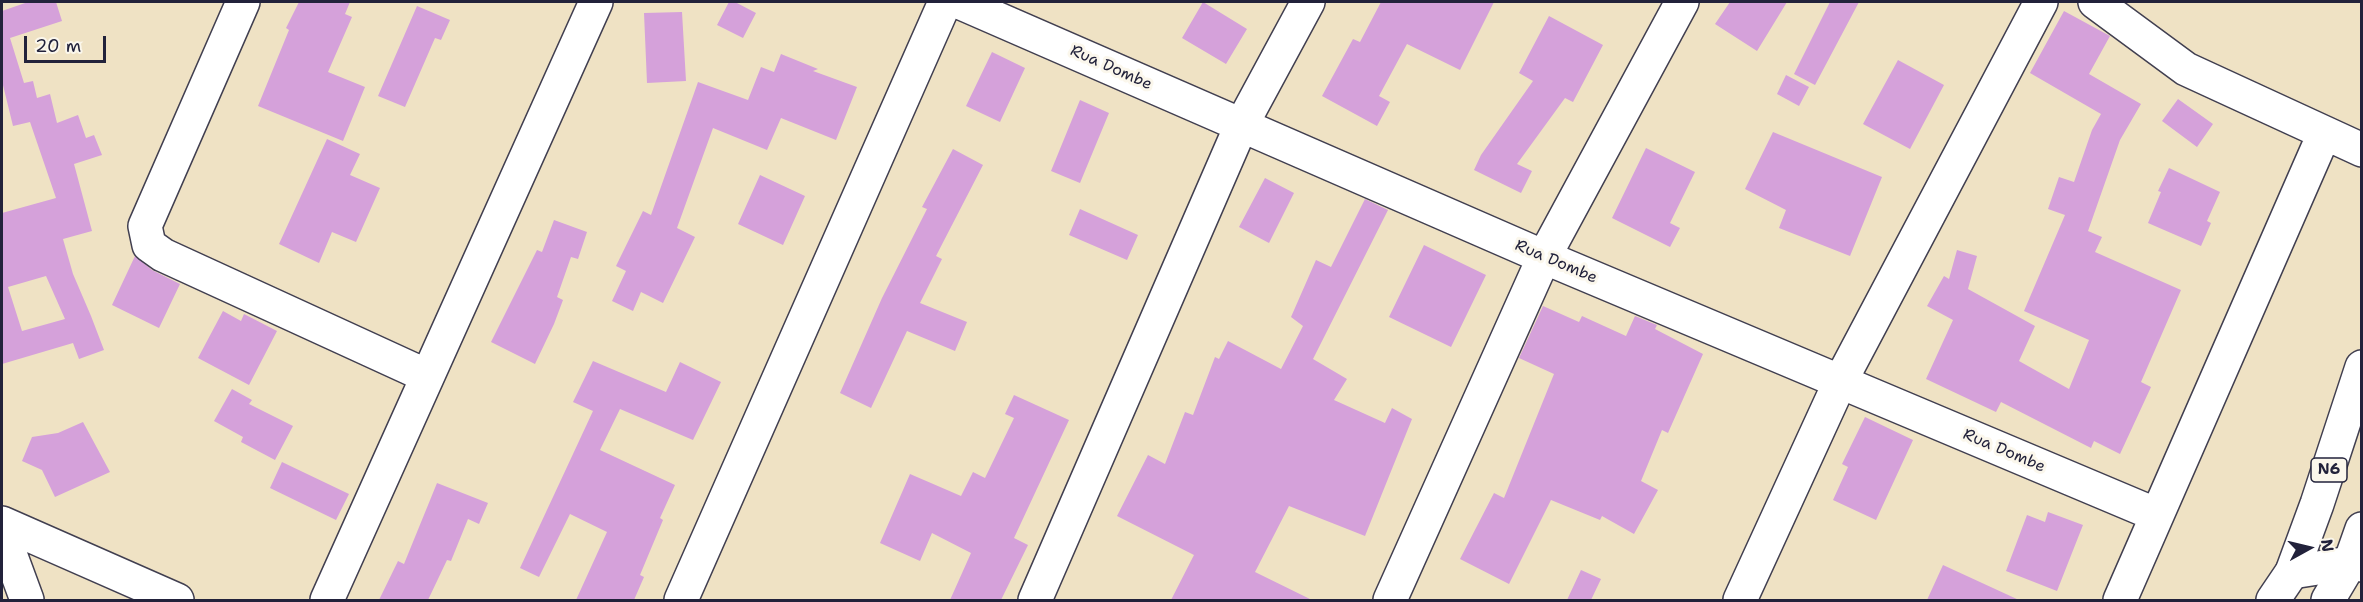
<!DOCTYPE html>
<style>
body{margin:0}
#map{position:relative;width:2363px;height:602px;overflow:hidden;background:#efe2c4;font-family:"Shantell Sans",sans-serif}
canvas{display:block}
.frame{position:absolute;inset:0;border:3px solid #22223b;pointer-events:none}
.north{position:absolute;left:2279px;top:518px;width:60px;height:60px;-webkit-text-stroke:4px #fbf7ec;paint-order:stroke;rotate:82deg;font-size:16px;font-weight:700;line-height:24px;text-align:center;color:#22223b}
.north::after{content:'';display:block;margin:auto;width:21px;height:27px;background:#22223b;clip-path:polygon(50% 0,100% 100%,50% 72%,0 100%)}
.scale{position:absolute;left:24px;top:36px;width:82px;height:27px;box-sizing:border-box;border:3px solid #22223b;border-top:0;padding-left:8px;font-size:18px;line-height:21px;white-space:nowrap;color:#22223b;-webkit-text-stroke:4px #fbf7ec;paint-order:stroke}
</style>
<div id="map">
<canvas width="2363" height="602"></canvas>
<div class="frame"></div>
<div class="north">N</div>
<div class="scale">20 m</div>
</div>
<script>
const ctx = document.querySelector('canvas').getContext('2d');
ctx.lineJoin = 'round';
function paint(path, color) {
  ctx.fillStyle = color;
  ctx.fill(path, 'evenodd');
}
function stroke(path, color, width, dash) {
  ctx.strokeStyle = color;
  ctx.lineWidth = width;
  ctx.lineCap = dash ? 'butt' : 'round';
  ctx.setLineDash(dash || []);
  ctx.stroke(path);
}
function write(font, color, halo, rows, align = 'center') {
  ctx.font = font + ' "Shantell Sans",sans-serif';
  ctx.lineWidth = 6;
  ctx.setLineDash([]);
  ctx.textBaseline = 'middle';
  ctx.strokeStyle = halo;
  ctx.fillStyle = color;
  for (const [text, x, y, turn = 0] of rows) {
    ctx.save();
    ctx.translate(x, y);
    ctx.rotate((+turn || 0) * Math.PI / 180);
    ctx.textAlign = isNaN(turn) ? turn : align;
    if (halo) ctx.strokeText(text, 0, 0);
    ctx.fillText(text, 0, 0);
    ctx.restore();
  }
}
const building = new Path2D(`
 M 28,2 L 56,2 L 62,21 L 10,38 L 24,83 L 33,81 L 37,98 L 50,94 L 57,123 L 78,115 L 86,138 L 94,135 L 102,155 L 74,164 L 92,231 L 63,239 L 73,274 L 91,316 L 104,350 L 79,359 L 73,343 L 2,364 L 2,213 L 56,198 L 30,122 L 13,126 L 2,81 L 2,11 ZM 46,276 L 65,319 L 22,331 L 8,287 Z
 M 299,2 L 350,2 L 345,14 L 352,17 L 328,72 L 365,87 L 343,141 L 258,106 L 289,30 L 286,28 Z
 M 729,2 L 735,2 L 756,13 L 743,38 L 717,25 Z
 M 1203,2 L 1247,29 L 1226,64 L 1182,38 Z
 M 1381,2 L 1494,2 L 1460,70 L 1407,44 L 1379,96 L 1390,102 L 1377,126 L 1322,96 L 1353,39 L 1360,42 Z
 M 1730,2 L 1787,2 L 1757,51 L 1715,24 Z
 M 1830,2 L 1859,2 L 1815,85 L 1794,74 Z
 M 417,6 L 450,20 L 441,40 L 435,38 L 405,107 L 378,96 Z
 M 2064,11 L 2110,36 L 2089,74 L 2141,104 L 2120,140 L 2088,231 L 2102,237 L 2095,252 L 2181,290 L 2141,382 L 2151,387 L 2120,454 L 2094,441 L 2091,448 L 2001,402 L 1996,412 L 1926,379 L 1953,320 L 1927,306 L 1944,276 L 1949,279 L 1957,250 L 1977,256 L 1968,289 L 2035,326 L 2019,361 L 2069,389 L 2089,340 L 2024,311 L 2065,215 L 2048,209 L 2059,177 L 2074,182 L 2092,130 L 2101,114 L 2030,73 Z
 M 682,12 L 686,81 L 647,83 L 644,13 Z
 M 1549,16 L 1603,45 L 1573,102 L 1565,98 L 1517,164 L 1532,171 L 1521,193 L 1474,170 L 1481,155 L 1533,81 L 1519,73 Z
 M 992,52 L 1025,68 L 1000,122 L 966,106 Z
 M 781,54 L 818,69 L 813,71 L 857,87 L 836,140 L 781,118 L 767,150 L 713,128 L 677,228 L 695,237 L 663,303 L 641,292 L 633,311 L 612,301 L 626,271 L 616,266 L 643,211 L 651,215 L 698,82 L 748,100 L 761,67 L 774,72 Z
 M 1898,60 L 1944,85 L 1910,149 L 1863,124 Z
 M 1786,75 L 1809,87 L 1799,106 L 1777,94 Z
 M 2178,99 L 2213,124 L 2197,147 L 2162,121 Z
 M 1080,100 L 1109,113 L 1080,183 L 1051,171 Z
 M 1773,132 L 1882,177 L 1850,256 L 1779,228 L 1786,210 L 1745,189 Z
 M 327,139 L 360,154 L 350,175 L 380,188 L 356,242 L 332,232 L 319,263 L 279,244 Z
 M 1646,148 L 1695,172 L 1670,223 L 1680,228 L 1670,247 L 1612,218 Z
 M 953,149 L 983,165 L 936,256 L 942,259 L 920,303 L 967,322 L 955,351 L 907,331 L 871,408 L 840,393 L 882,298 L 927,209 L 922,207 Z
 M 2169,168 L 2220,192 L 2207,221 L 2211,223 L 2201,246 L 2148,223 L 2161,192 L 2158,191 Z
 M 760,175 L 805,196 L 783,245 L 738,224 Z
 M 1265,178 L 1294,193 L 1269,243 L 1239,227 Z
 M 1365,199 L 1388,210 L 1313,359 L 1347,379 L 1334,400 L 1385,423 L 1392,408 L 1412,419 L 1365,536 L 1289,506 L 1255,572 L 1312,600 L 1171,600 L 1194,555 L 1117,516 L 1148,455 L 1165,464 L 1185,412 L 1193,415 L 1215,357 L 1219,359 L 1228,341 L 1281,369 L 1303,326 L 1291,317 L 1316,260 L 1331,267 Z
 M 1080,209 L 1138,235 L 1127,260 L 1069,235 Z
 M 554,220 L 587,232 L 578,259 L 571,257 L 557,297 L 563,300 L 554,324 L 535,364 L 491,342 L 537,250 L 542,252 Z
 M 1424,245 L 1486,275 L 1451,347 L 1389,317 Z
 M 135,256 L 152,270 L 180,284 L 159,328 L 112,305 Z
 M 1543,306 L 1579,322 L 1582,316 L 1626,336 L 1635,316 L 1657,325 L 1655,329 L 1703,354 L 1668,433 L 1662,430 L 1641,481 L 1658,490 L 1634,534 L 1602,516 L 1600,520 L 1551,500 L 1509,584 L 1460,559 L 1494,493 L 1504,498 L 1554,374 L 1519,358 Z
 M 223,311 L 241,321 L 244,314 L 277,331 L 249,385 L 198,358 Z
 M 593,361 L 666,392 L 680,362 L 721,382 L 693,440 L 620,409 L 600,450 L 675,485 L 660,518 L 663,520 L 640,575 L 644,577 L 634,600 L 576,600 L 607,532 L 570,514 L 539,577 L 520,568 L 593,411 L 573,402 Z
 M 232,389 L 252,400 L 249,404 L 293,426 L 275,460 L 241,442 L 243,437 L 214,421 Z
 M 1014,395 L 1069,420 L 1014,538 L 1028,545 L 1001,600 L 950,600 L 971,553 L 932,533 L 920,561 L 880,543 L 910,474 L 961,496 L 973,472 L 985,478 L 1014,418 L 1005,414 Z
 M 1865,417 L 1913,440 L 1876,520 L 1833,500 L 1848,467 L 1842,464 Z
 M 83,422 L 110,472 L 55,497 L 42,470 L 22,461 L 32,437 L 58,433 Z
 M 282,462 L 349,494 L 336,520 L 270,488 Z
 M 437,483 L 488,503 L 479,524 L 468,519 L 451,561 L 447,560 L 428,600 L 379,600 L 398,561 L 404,564 Z
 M 2048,512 L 2083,525 L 2057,591 L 2006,571 L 2027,515 L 2045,522 Z
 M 1943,565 L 2019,600 L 1927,600 Z
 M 1581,570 L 1601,579 L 1591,600 L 1567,600 Z`);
const minor = new Path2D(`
 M 243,2 L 145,226 L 149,245 L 163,255 L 427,376
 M 959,2 L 1544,257 L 2157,515
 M 2095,2 L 2186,69 L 2362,150
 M 2,523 L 177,600
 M 2,532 L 27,600
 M 2292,572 L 2350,563 L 2362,565
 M 327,600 L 596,2
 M 681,600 L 945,2
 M 1035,600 L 1241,126 L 1308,2
 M 1390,600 L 1544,257 L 1682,2
 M 1740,600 L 1840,382 L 2041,2
 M 2120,600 L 2324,134`);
const highway = new Path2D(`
 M 2273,600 L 2292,572 L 2317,504 L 2362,367
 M 2328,600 L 2350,563 L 2362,529`);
const shields = [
 [2329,470,36]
];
const shieldNames = [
 ["N6",2329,470]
];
const streetNames = [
 ["Rua Dombe",1111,68,24],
 ["Rua Dombe",1556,262,23],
 ["Rua Dombe",2004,451,23]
];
paint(building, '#d5a1da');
stroke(minor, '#413f50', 36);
stroke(highway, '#413f50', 36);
stroke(minor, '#fff', 33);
stroke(highway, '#fff', 33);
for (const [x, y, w] of shields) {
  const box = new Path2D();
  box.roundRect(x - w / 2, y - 12, w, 24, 4.5);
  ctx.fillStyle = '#fbf7ec';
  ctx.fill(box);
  stroke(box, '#22223b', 1.5);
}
write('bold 15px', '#22223b', null, shieldNames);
write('16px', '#22223b', '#fbf7ec', streetNames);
</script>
